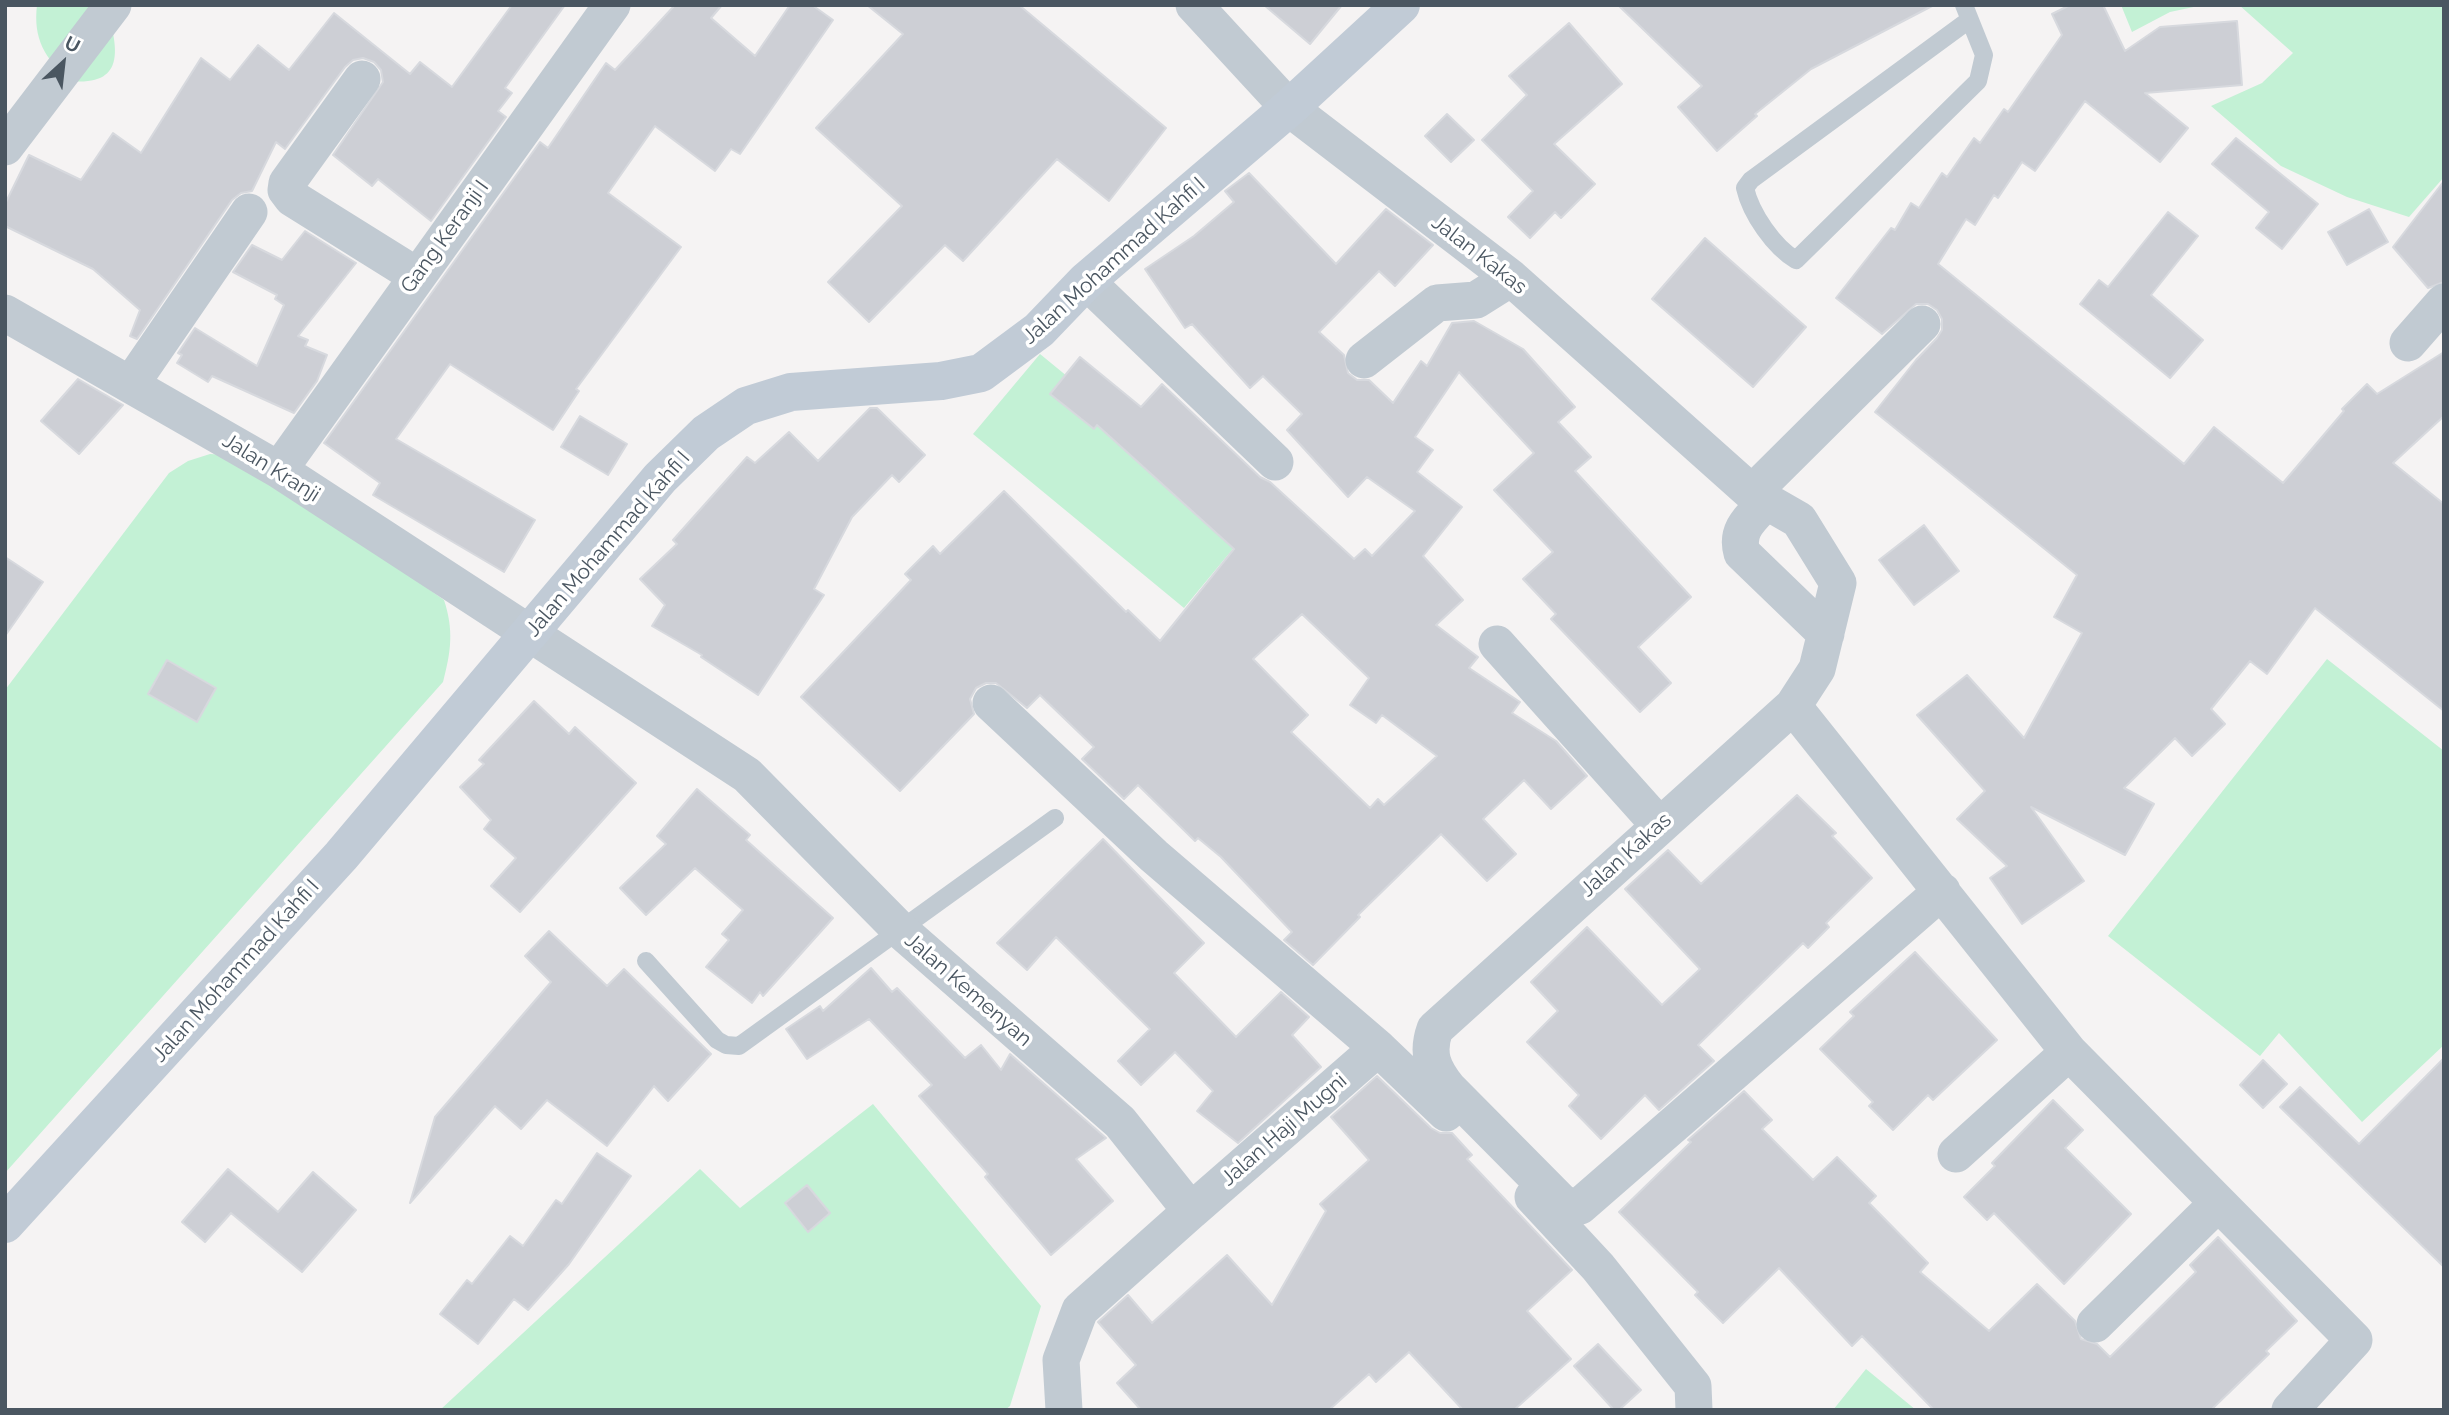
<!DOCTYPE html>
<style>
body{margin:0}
#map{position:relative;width:2449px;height:1415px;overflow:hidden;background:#f5f3f3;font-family:Raleway,sans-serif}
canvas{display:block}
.frame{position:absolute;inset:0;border:7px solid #4a5661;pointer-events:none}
.north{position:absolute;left:28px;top:28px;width:70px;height:70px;-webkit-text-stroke:5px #fff;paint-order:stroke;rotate:27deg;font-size:19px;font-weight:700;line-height:28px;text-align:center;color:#4a5661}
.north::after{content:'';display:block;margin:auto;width:24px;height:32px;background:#4a5661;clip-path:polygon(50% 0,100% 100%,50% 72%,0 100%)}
</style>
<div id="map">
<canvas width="2449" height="1415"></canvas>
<div class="frame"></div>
<div class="north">U</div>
</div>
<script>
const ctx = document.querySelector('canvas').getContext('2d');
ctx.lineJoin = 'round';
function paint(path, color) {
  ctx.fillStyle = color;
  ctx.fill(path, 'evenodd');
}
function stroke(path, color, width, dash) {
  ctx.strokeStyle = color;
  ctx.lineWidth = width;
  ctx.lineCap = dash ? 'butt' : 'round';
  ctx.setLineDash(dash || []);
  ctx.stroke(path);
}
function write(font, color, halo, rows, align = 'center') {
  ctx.font = font + ' Raleway,sans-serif';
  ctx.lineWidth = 7;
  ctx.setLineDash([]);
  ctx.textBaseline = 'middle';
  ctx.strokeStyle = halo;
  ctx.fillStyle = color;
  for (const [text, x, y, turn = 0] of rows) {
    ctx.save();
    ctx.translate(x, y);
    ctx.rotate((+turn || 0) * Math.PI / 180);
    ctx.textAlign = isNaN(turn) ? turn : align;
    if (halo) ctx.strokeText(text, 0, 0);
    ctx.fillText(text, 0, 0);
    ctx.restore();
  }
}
const green = new Path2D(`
 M 37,5 L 106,5 C 117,45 129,87 69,81 C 45,57 33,40 37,5 Z
 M 2121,5 L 2203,5 L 2170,12 L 2132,32 Z
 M 2239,5 L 2444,5 L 2444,177 L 2409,217 L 2347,197 L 2281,166 L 2211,106 L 2262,83 L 2293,53 Z
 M 1040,354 L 1251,527 L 1184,608 L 973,434 Z
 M 210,454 L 241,456 L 444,600 C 454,630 451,652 443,682 L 5,1173 L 5,690 L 169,473 L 188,461 Z
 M 2327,659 L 2444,751 L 2444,1045 L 2362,1122 L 2279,1033 L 2260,1056 L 2108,936 Z
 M 873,1104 L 1041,1306 L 1010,1406 L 1005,1410 L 440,1410 L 700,1169 L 740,1208 Z
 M 1866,1369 L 1916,1410 L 1833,1410 Z`);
const building = new Path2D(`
 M 512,5 L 565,5 L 505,88 L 512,93 L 498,111 L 506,117 L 431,221 L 378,179 L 372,186 L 333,155 L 383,82 L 381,70 L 374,62 L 363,58 L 353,60 L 345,67 L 285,149 L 276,142 L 252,191 L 241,193 L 232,200 L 137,339 L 130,336 L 140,310 L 93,269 L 5,226 L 5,204 L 29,155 L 81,180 L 113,133 L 141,153 L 201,58 L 230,80 L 258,45 L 289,70 L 334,13 L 410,74 L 420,62 L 452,87 Z
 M 675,5 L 722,5 L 711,18 L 755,56 L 790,5 L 812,5 L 833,20 L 740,154 L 731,149 L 715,171 L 655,126 L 608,193 L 681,247 L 576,389 L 579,391 L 553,430 L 450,364 L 396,439 L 535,520 L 504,572 L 373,495 L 380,483 L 324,443 L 540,142 L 548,148 L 606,63 L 615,70 Z
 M 867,5 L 1019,5 L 1166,128 L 1109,201 L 1057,159 L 963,261 L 945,245 L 869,322 L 828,282 L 902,206 L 816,128 L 903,34 Z
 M 1264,5 L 1342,5 L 1310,44 Z
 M 1618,5 L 1934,5 L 1811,69 L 1755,114 L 1757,116 L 1717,151 L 1678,107 L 1702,86 Z
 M 2070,5 L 2103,5 L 2125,51 L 2160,27 L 2237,21 L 2242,85 L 2145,93 L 2188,128 L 2160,162 L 2085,101 L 2035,171 L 2022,162 L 1998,198 L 1994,195 L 1975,225 L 1966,219 L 1938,264 L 2184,464 L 2214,427 L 2283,483 L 2344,411 L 2342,409 L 2367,384 L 2377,394 L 2444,352 L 2444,416 L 2393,463 L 2444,504 L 2444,711 L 2315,608 L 2267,674 L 2250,661 L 2211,709 L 2225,724 L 2192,756 L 2175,738 L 2124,788 L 2154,804 L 2125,855 L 2031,807 L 2084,881 L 2022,924 L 1990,878 L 2007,866 L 1957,819 L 1985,791 L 1917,715 L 1967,675 L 2024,738 L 2082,633 L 2054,617 L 2077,575 L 1875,412 L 1916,360 L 1937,338 L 1942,330 L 1942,319 L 1937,310 L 1928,304 L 1916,304 L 1882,334 L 1836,298 L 1891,228 L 1895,230 L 1911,203 L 1919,208 L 1942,173 L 1947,177 L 1974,138 L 1980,143 L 2004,109 L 2008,112 L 2062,35 L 2052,14 Z
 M 1569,23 L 1622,84 L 1554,144 L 1595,184 L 1561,218 L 1555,212 L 1530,238 L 1508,217 L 1533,191 L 1482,140 L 1527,95 L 1509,76 Z
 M 1447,114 L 1474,140 L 1451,162 L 1425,136 Z
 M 2236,138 L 2318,204 L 2282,249 L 2256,228 L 2269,212 L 2212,164 Z
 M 1249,173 L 1336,264 L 1386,209 L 1433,245 L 1395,286 L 1379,271 L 1319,332 L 1344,355 L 1348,373 L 1357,380 L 1369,380 L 1393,403 L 1421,361 L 1427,366 L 1452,323 L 1474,321 L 1523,349 L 1575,407 L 1558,422 L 1591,457 L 1575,471 L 1691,597 L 1638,647 L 1671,683 L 1640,712 L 1551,619 L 1556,614 L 1523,579 L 1553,552 L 1494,490 L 1534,453 L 1459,372 L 1415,437 L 1433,450 L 1417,472 L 1462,507 L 1423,556 L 1463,600 L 1436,625 L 1478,657 L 1469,668 L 1520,702 L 1512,713 L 1556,741 L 1587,776 L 1551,809 L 1524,780 L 1483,819 L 1516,854 L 1487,881 L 1441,834 L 1358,915 L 1360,917 L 1313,965 L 1284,940 L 1292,932 L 1221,857 L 1198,838 L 1195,841 L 1138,785 L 1124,799 L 1082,759 L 1094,747 L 1040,695 L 1027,708 L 996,683 L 986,683 L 976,688 L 970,699 L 974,714 L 900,791 L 801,697 L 911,580 L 905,574 L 933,546 L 940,554 L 1004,491 L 1126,612 L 1128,610 L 1160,641 L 1234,549 L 1097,425 L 1094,429 L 1050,394 L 1080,357 L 1141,407 L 1162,384 L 1260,477 L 1270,482 L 1354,559 L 1365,549 L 1372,556 L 1415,511 L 1367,477 L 1348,497 L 1287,430 L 1302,414 L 1263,376 L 1250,388 L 1192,324 L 1185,328 L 1145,269 L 1194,236 L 1234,202 L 1225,191 ZM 1302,614 L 1369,678 L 1350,705 L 1376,723 L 1382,715 L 1437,756 L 1384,805 L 1378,799 L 1370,808 L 1291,732 L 1308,715 L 1253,659 Z
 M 2444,181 L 2444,282 L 2428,288 L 2393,247 Z
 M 2369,209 L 2388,242 L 2347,265 L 2328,232 Z
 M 2168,212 L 2198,236 L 2151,295 L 2203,340 L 2170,378 L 2080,304 L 2099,280 L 2108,287 Z
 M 305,231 L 356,263 L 298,336 L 308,340 L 305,346 L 327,355 L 317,381 L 294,413 L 212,376 L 208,382 L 177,363 L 182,355 L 178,353 L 195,328 L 257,366 L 284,305 L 275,299 L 277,295 L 233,272 L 252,245 L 282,260 Z
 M 1705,238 L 1806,327 L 1753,387 L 1652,299 Z
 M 78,379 L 123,405 L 79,454 L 41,421 Z
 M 870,408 L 877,408 L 925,455 L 899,482 L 892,475 L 852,517 L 814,589 L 824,595 L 758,695 L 701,657 L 702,655 L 652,626 L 665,605 L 640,579 L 677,544 L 673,540 L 747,457 L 755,463 L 789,432 L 818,461 Z
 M 580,416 L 627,444 L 608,475 L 561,447 Z
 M 1924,525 L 1959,571 L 1914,605 L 1879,560 Z
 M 5,557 L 43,582 L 5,636 Z
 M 167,660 L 216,688 L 197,722 L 148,694 Z
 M 534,701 L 569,734 L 575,727 L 636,783 L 520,912 L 491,886 L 516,858 L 484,829 L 491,820 L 460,787 L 484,764 L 479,760 Z
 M 697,789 L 750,835 L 746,840 L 833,918 L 763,996 L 760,992 L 752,1003 L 706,967 L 729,940 L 722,934 L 743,910 L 695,868 L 646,915 L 620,888 L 666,844 L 657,836 Z
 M 1797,795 L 1836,833 L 1832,836 L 1872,878 L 1826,923 L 1829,927 L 1808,948 L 1803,943 L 1698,1045 L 1714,1061 L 1659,1110 L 1645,1095 L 1601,1139 L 1569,1106 L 1579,1095 L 1527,1042 L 1558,1011 L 1531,982 L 1587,927 L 1662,1005 L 1700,969 L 1625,889 L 1668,850 L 1701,884 Z
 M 1103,839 L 1204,943 L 1174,973 L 1236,1037 L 1281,992 L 1309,1017 L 1292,1035 L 1321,1067 L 1238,1143 L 1197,1111 L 1213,1091 L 1175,1052 L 1141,1085 L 1118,1061 L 1150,1029 L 1056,937 L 1027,970 L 997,943 Z
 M 549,931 L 607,986 L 624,969 L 711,1054 L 668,1101 L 654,1086 L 607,1146 L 547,1100 L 521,1129 L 495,1106 L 410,1203 L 435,1117 L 551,982 L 525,956 Z
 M 1915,952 L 1997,1040 L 1933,1100 L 1928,1095 L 1893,1130 L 1869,1106 L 1873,1102 L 1820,1049 L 1854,1016 L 1850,1012 Z
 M 871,968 L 892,992 L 897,988 L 965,1058 L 981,1045 L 1001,1070 L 1010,1054 L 1106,1138 L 1076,1159 L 1113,1201 L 1051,1255 L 985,1177 L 988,1174 L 919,1096 L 932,1085 L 869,1019 L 807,1059 L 786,1029 L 820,1006 L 823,1011 Z
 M 2444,1058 L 2444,1267 L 2280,1107 L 2300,1087 L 2359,1144 Z
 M 2263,1060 L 2287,1084 L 2263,1108 L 2240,1085 Z
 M 1377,1076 L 1431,1128 L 1440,1133 L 1452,1133 L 1472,1155 L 1467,1159 L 1572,1270 L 1527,1311 L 1571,1359 L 1514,1410 L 1463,1410 L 1409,1352 L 1376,1382 L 1369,1374 L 1329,1410 L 1141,1410 L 1117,1383 L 1136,1365 L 1098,1322 L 1128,1295 L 1152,1323 L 1227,1255 L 1272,1305 L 1326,1211 L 1320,1204 L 1369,1160 L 1331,1117 Z
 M 1744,1091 L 1772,1120 L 1762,1129 L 1813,1180 L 1837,1157 L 1876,1196 L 1869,1203 L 1928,1263 L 1920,1272 L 1989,1331 L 2037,1284 L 2075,1321 L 2081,1339 L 2097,1344 L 2110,1357 L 2196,1272 L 2190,1265 L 2218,1237 L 2297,1321 L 2266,1351 L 2269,1354 L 2211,1410 L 1934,1410 L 1862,1336 L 1852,1346 L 1779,1268 L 1723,1323 L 1695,1295 L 1698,1292 L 1619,1212 L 1691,1142 L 1688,1140 Z
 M 2053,1100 L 2083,1130 L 2065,1148 L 2131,1214 L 2064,1284 L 1994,1213 L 1987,1220 L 1964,1197 L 1995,1166 L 1992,1163 Z
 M 597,1153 L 631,1176 L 569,1264 L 528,1310 L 514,1299 L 478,1344 L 440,1314 L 467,1280 L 472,1284 L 510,1236 L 523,1246 L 556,1200 L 562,1204 Z
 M 228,1169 L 278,1212 L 313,1172 L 356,1210 L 302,1272 L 231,1213 L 205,1242 L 182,1222 Z
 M 807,1185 L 830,1213 L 808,1232 L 785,1203 Z
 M 1598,1344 L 1641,1390 L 1619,1410 L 1614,1410 L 1574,1366 Z`);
const service = new Path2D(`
 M 1964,5 L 1984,55 L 1978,81 L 1796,260 C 1774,247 1751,214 1745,188 L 1751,180 L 1969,20
 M 646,961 L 717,1040 L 726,1045 L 739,1046 L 1055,818`);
const minor = new Path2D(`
 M 1194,5 L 1289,108 L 1511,278 L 1752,493 L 1799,520 L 1838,583 L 1817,669 L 1793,706 L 1435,1029 C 1426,1054 1433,1069 1448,1088 L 1561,1202 L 1571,1207 L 1580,1206 L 1942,891
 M 362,79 L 287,183 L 286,190 L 292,198 L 417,276
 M 5,147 L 113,5
 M 1086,281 L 1275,462
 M 5,313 L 279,470 L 747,775 L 899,929 L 1120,1122 L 1191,1211 L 1080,1310 L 1061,1360 L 1064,1410
 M 2408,343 L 2444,302
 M 1364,360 L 1437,303 L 1476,300 L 1511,278
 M 131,384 L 249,212
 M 279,470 L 612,5
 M 1752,493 L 1922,324
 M 1766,502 C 1751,518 1735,530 1742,553 L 1826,634
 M 1497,644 L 1659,825
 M 991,703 L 1154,856 L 1378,1048 L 1446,1113
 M 1793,706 L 2069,1052 L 2354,1340 L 2290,1410
 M 1956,1154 L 2069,1052
 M 1533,1197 L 1598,1267 L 1693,1386 L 1694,1410
 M 1191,1211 L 1378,1048
 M 2095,1324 L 2217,1204`);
const secondary = new Path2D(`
 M 5,1224 L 341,856 L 660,478 L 706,433 L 746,406 L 791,392 L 941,381 L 981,373 L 1039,330 L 1086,281 L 1289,108 L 1401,5`);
const streetNames = [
 ["Gang Keranji I",445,237,-54],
 ["Jalan Kakas",1479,255,38],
 ["Jalan Mohammad Kahfi I",1114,261,-42],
 ["Jalan Kranji",271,468,32],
 ["Jalan Mohammad Kahfi I",608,544,-49],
 ["Jalan Kakas",1626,855,-42],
 ["Jalan Mohammad Kahfi I",236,971,-48],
 ["Jalan Kemenyan",968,990,41],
 ["Jalan Haji Mugni",1284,1130,-41]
];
paint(green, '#c3f1d5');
paint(building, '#cdcfd5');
stroke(building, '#d7d9de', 2);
stroke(service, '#c1cad2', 18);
stroke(minor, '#c1cad2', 37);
stroke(secondary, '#c1cbd6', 38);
write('21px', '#4a5661', '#fff', streetNames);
</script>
